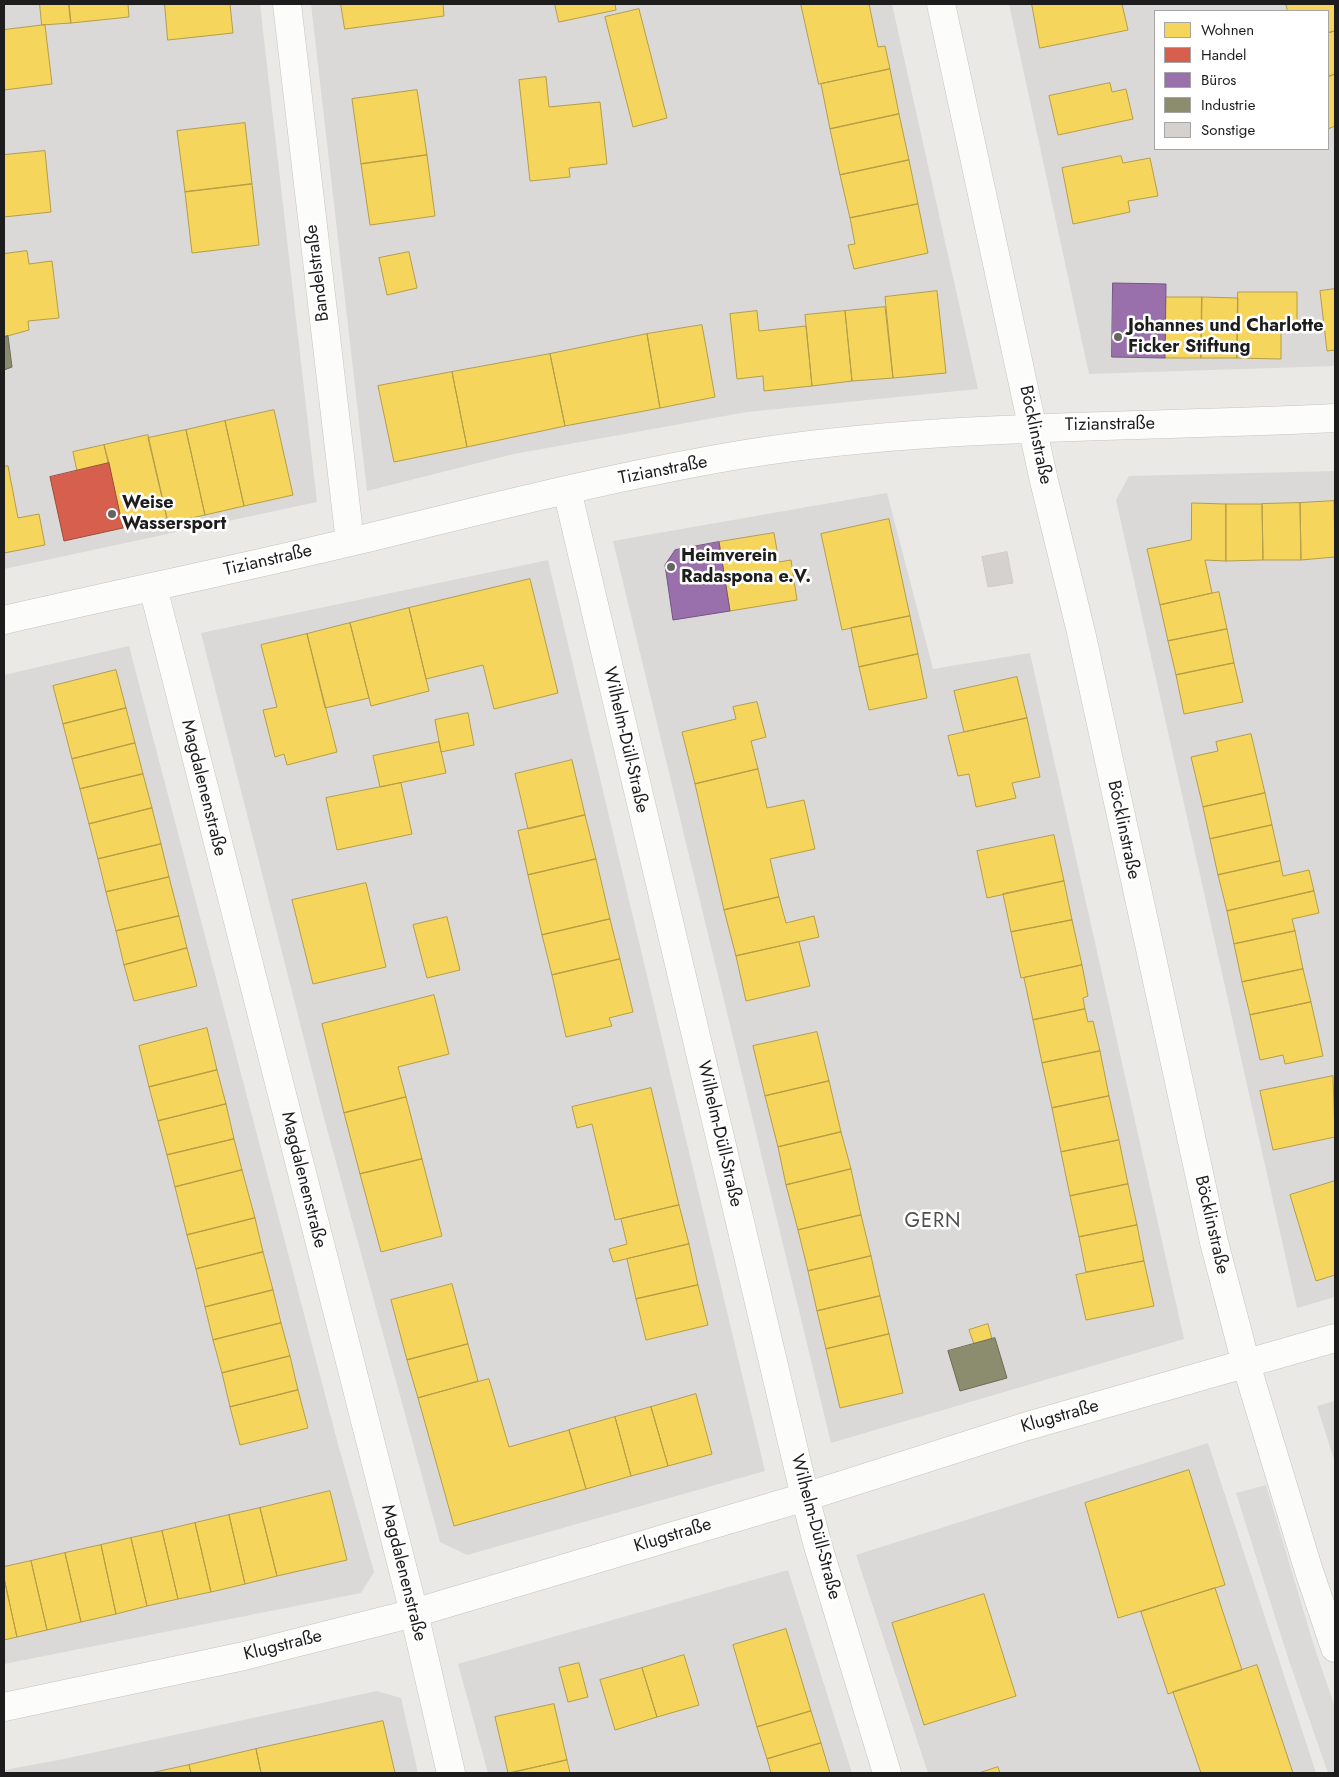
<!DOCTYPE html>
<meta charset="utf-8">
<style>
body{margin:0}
#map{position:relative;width:1339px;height:1777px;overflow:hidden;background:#ebe9e6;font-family:Jost,sans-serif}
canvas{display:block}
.frame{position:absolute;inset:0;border:5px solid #1d1d1d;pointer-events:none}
.legend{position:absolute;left:1154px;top:10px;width:175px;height:140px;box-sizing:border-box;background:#fff;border:1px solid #a5a5a5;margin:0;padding:6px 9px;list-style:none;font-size:15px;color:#1d1d1d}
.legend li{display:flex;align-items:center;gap:10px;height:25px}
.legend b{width:25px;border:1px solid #a5a5a5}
</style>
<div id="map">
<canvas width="1339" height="1777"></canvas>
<div class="frame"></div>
<ul class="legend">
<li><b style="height:14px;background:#f6d55c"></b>Wohnen</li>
<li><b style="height:14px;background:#d6604d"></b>Handel</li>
<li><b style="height:14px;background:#9970ab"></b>Büros</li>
<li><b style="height:14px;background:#8c8c6e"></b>Industrie</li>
<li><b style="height:14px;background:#d4d1ce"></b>Sonstige</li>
</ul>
</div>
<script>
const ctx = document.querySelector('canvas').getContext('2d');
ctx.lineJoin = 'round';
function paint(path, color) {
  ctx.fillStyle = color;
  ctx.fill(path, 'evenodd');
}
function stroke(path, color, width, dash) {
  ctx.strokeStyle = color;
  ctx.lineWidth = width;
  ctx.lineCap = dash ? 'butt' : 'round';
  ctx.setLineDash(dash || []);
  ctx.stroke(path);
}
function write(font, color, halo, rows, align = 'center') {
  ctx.font = font + ' Jost,sans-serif';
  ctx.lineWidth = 5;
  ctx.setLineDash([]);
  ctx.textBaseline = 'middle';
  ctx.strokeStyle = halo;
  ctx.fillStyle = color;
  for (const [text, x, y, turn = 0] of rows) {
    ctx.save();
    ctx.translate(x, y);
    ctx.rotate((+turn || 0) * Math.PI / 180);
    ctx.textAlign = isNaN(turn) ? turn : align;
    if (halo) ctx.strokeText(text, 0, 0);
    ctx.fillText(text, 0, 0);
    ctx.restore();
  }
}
const residential = new Path2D(`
 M 4,4 L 260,4 L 317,502 L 4,569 Z
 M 311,4 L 892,4 L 978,389 L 747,412 L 514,454 L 367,491 Z
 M 1009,4 L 1335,4 L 1335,366 L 1089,374 ZM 1155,11 L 1328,11 L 1328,149 L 1155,149 Z
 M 1335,471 L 1335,1297 L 1297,1308 L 1116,500 L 1129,476 Z
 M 887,493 L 933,669 L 1030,653 L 1184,1339 L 831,1443 L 613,541 Z
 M 548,560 L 765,1471 L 467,1555 L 440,1542 L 324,1118 L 201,633 Z
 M 129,646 L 338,1444 L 374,1572 L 361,1593 L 4,1664 L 4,675 Z
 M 1335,1401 L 1335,1463 L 1317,1406 Z
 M 1208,1443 L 1316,1773 L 928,1773 L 856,1555 Z
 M 788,1570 L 852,1773 L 488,1773 L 458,1664 Z
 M 377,1691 L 401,1698 L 418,1773 L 4,1773 L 4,1770 L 59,1760 Z`);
const parking = new Path2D(`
 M 1266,1485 L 1314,1646 L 1335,1707 L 1335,1773 L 1328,1773 L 1289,1661 L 1236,1493 Z`);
const homes = new Path2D(`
 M 40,4 L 69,4 L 71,23 L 42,25 Z
 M 69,4 L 128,4 L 129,17 L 71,23 Z
 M 165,4 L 230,4 L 233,33 L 168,40 Z
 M 341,4 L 443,4 L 444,16 L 345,29 Z
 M 555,4 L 615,4 L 616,10 L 559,22 Z
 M 801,4 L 869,4 L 878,47 L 885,46 L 890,69 L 819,84 Z
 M 1032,4 L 1122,4 L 1128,30 L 1040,48 Z
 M 1286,4 L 1335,4 L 1335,31 L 1328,33 L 1328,11 L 1288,11 Z
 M 639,9 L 667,118 L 633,127 L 605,17 Z
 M 45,25 L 52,84 L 4,90 L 4,30 Z
 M 1335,31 L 1335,74 L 1328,77 L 1328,33 Z
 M 890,69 L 899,114 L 830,129 L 821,84 Z
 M 1335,74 L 1335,126 L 1328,129 L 1328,77 Z
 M 546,77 L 549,107 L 600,102 L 607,164 L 569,168 L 570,177 L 530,181 L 519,80 Z
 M 1110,83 L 1112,92 L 1126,89 L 1133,119 L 1058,135 L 1049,96 Z
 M 417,90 L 427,155 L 361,164 L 352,99 Z
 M 899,114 L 909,160 L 840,175 L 830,129 Z
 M 245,123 L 252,184 L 185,192 L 177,131 Z
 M 45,151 L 51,212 L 4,217 L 4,155 Z
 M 427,155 L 435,216 L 370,225 L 361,164 Z
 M 1121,156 L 1123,163 L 1150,158 L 1158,196 L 1128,201 L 1130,212 L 1073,224 L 1062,168 Z
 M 909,160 L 918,204 L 850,218 L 840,175 Z
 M 252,184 L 259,245 L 192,253 L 185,192 Z
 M 918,204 L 928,253 L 854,269 L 848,245 L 855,244 L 850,218 Z
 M 27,251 L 29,264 L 52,261 L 59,318 L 28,321 L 29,330 L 4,337 L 4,254 Z
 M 409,252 L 417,288 L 387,295 L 379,258 Z
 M 1335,289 L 1335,350 L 1327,351 L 1320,291 Z
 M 937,291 L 946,373 L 893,378 L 885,297 Z
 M 1238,292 L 1297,292 L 1297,329 L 1281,329 L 1281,359 L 1237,358 Z
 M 1166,297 L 1202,297 L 1201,358 L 1165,358 Z
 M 1202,297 L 1238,298 L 1237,358 L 1201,358 Z
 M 885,307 L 893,378 L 852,381 L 845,311 Z
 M 757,311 L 759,331 L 806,326 L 812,386 L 764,391 L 763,376 L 737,379 L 730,314 Z
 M 845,311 L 852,381 L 812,386 L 805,315 Z
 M 702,325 L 715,397 L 660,408 L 647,334 Z
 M 647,334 L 660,408 L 565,426 L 550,354 Z
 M 550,354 L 565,426 L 467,447 L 452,372 Z
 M 452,372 L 467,447 L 394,462 L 378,386 Z
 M 274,410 L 293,495 L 244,506 L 225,421 Z
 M 225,421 L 244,506 L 205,515 L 186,430 Z
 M 186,430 L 205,515 L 168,523 L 148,438 Z
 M 148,435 L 167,518 L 123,528 L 104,445 Z
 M 104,445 L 109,463 L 77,471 L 73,452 Z
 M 8,466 L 18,518 L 39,514 L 45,545 L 4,553 L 4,467 Z
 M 1334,501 L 1335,557 L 1301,560 L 1300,503 Z
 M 1192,503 L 1226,504 L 1226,561 L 1205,560 L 1212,593 L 1160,605 L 1147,549 L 1191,540 Z
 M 1300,503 L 1301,560 L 1263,560 L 1262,504 Z
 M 1226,504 L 1262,504 L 1263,560 L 1226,561 Z
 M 889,519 L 910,616 L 842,630 L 821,534 Z
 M 774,533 L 779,562 L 791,560 L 797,600 L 730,611 L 719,542 Z
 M 530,579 L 558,693 L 494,709 L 483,665 L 426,679 L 409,608 Z
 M 1219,592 L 1227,629 L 1168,641 L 1160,605 Z
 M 409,608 L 429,691 L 371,706 L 350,623 Z
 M 910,616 L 918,654 L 859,667 L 851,628 Z
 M 350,623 L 369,698 L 325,708 L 307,634 Z
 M 1227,629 L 1234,663 L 1176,675 L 1168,641 Z
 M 307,634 L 337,752 L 287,765 L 284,754 L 275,757 L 263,710 L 277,707 L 261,645 Z
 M 918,654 L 927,698 L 869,710 L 859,667 Z
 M 1234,663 L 1243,702 L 1184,714 L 1176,675 Z
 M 116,670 L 126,708 L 63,724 L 53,686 Z
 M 1017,677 L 1027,718 L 964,732 L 954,691 Z
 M 757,702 L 766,737 L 751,741 L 758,769 L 695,784 L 682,732 L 736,719 L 733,707 Z
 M 126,708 L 135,743 L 72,759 L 63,724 Z
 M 468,713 L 474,745 L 441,752 L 435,720 Z
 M 1027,718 L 1040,777 L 1012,783 L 1016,798 L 976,807 L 969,774 L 958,776 L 948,736 Z
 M 1251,734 L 1265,793 L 1203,807 L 1191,757 L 1218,751 L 1216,742 Z
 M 439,742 L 446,773 L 380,787 L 373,756 Z
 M 135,743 L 143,774 L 80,789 L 72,759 Z
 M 572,760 L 585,815 L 528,829 L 515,774 Z
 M 758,769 L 767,808 L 804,800 L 815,849 L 770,859 L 779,897 L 724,910 L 695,784 Z
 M 143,774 L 152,808 L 89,824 L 80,789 Z
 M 401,783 L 412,834 L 337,850 L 326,798 Z
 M 1265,793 L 1272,825 L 1210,839 L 1203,807 Z
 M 152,808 L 161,844 L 98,859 L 89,824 Z
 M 585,815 L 596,859 L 528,875 L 518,831 Z
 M 1272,825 L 1280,861 L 1218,875 L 1210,839 Z
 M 1054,835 L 1064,881 L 987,898 L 977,851 Z
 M 161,844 L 169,877 L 106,892 L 98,859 Z
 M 596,859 L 610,919 L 542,935 L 528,875 Z
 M 1280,861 L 1283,876 L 1309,870 L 1314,891 L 1227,911 L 1218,875 Z
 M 169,877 L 179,916 L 116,931 L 106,892 Z
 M 1064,881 L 1072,920 L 1011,932 L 1003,894 Z
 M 366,883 L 386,967 L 313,984 L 292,900 Z
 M 1314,891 L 1319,913 L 1292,919 L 1295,931 L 1234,944 L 1227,911 Z
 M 779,897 L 786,923 L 814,916 L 819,937 L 736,956 L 724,910 Z
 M 179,916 L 187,948 L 124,965 L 116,931 Z
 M 447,917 L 460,970 L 427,978 L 413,925 Z
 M 610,919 L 620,959 L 552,975 L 542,935 Z
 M 1072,920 L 1082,965 L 1021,978 L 1011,932 Z
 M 1295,931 L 1303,969 L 1242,982 L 1234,944 Z
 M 799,942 L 810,986 L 746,1001 L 736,956 Z
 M 187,948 L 197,986 L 134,1001 L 124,965 Z
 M 620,959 L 633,1012 L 609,1018 L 612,1026 L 566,1037 L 552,975 Z
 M 1082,965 L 1088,996 L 1083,998 L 1085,1009 L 1033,1020 L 1024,978 Z
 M 1303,969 L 1311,1002 L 1250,1015 L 1242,982 Z
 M 434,995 L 449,1054 L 398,1067 L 406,1097 L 344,1113 L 322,1024 Z
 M 1311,1002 L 1323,1056 L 1285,1064 L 1283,1055 L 1260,1060 L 1250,1015 Z
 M 1085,1009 L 1088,1022 L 1093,1021 L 1100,1051 L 1042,1063 L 1033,1020 Z
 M 207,1028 L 217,1070 L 149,1087 L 139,1046 Z
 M 817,1032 L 829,1081 L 765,1096 L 753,1046 Z
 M 1100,1051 L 1109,1096 L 1052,1108 L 1042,1063 Z
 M 217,1070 L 226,1104 L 158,1121 L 149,1087 Z
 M 1333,1076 L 1335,1137 L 1273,1150 L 1260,1091 Z
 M 829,1081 L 841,1132 L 778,1147 L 765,1096 Z
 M 651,1088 L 679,1205 L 615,1220 L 592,1124 L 577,1128 L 572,1107 Z
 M 1109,1096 L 1119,1140 L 1061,1152 L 1052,1108 Z
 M 406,1097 L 422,1159 L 360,1174 L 344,1113 Z
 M 226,1104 L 234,1139 L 167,1155 L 158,1121 Z
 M 841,1132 L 851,1169 L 786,1185 L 778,1147 Z
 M 234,1139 L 242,1170 L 175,1187 L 167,1155 Z
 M 1119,1140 L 1128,1184 L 1070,1196 L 1061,1152 Z
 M 422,1159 L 442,1236 L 381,1252 L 360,1174 Z
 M 851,1169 L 861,1215 L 798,1230 L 786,1185 Z
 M 242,1170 L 255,1218 L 187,1235 L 175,1187 Z
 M 1335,1181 L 1335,1275 L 1316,1281 L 1290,1195 Z
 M 1128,1184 L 1137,1225 L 1079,1237 L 1070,1196 Z
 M 679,1205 L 689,1244 L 613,1262 L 609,1249 L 627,1244 L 621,1219 Z
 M 861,1215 L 871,1256 L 808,1271 L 798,1230 Z
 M 255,1218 L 263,1252 L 196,1269 L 187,1235 Z
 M 1137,1225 L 1144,1261 L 1086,1272 L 1079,1237 Z
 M 689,1244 L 698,1285 L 636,1299 L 627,1259 Z
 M 263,1252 L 273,1290 L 205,1307 L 196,1269 Z
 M 871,1256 L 880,1296 L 817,1311 L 808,1271 Z
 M 1144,1261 L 1154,1306 L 1086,1320 L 1076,1275 Z
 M 452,1284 L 468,1344 L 407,1360 L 391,1300 Z
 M 698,1285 L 708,1325 L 646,1340 L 636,1299 Z
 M 273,1290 L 281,1323 L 213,1340 L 205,1307 Z
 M 880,1296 L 889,1334 L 826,1349 L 817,1311 Z
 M 281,1323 L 290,1356 L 222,1373 L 213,1340 Z
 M 988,1324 L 992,1339 L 974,1344 L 969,1330 Z
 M 889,1334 L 903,1393 L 840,1408 L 826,1349 Z
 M 468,1344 L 478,1381 L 418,1398 L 407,1360 Z
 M 290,1356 L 298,1390 L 230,1407 L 222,1373 Z
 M 489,1379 L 509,1447 L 569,1430 L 586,1489 L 454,1526 L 418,1398 Z
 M 298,1390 L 308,1428 L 240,1445 L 230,1407 Z
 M 696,1394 L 712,1454 L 668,1466 L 651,1407 Z
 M 651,1407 L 668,1466 L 631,1476 L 615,1417 Z
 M 615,1417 L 631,1476 L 586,1489 L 569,1430 Z
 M 1189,1470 L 1225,1585 L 1118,1618 L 1085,1503 Z
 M 330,1491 L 347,1560 L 277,1576 L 260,1508 Z
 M 260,1508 L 277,1576 L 245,1584 L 229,1515 Z
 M 229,1515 L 245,1584 L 211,1592 L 195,1523 Z
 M 195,1523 L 211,1592 L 178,1599 L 162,1531 Z
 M 162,1531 L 178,1599 L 147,1606 L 131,1538 Z
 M 131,1538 L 147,1606 L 116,1614 L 101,1545 Z
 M 101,1545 L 116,1614 L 81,1622 L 65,1553 Z
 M 65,1553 L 81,1622 L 47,1630 L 31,1561 Z
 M 31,1561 L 47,1630 L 17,1637 L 4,1578 L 4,1567 Z
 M 4,1578 L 17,1637 L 4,1640 Z
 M 1215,1588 L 1242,1670 L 1168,1694 L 1141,1612 Z
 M 984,1594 L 1016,1696 L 924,1725 L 892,1623 Z
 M 786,1629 L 811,1711 L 757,1727 L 733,1645 Z
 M 684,1655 L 699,1705 L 657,1717 L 642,1668 Z
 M 579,1663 L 588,1697 L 568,1702 L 559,1668 Z
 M 1257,1665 L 1293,1773 L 1201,1773 L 1173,1692 Z
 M 642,1668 L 657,1717 L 615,1730 L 600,1680 Z
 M 554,1704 L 567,1760 L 508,1773 L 495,1717 Z
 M 811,1711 L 821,1743 L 767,1759 L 757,1727 Z
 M 383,1721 L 395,1773 L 261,1773 L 256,1749 Z
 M 821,1743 L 830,1773 L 771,1773 L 767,1759 Z
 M 256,1749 L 261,1773 L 191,1773 L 189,1765 Z
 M 567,1760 L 570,1773 L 511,1773 Z
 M 189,1765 L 191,1773 L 151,1773 Z
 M 998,1767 L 1000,1773 L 979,1773 Z`);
const shops = new Path2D(`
 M 109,463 L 123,528 L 64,541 L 50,477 Z`);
const offices = new Path2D(`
 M 1113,283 L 1166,284 L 1165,358 L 1112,357 Z
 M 719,542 L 730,611 L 673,620 L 665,565 L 675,550 Z`);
const industry = new Path2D(`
 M 8,336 L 12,367 L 4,370 L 4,337 Z
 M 995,1338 L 1007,1378 L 960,1391 L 948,1351 Z`);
const building = new Path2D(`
 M 1007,552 L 1013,583 L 988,587 L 982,557 Z`);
const minor = new Path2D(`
 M 287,4 L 350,542
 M 941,4 L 1044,481 L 1081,632 L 1214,1242 L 1246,1364 L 1308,1568 L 1335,1648
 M 567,490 L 805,1497 L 818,1546 L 887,1773
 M 153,587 L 414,1613 L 451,1773
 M 4,620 C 121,593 238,569 355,541 C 482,510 610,477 739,455 C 937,423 1136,428 1335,418
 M 4,1707 L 244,1656 L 414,1613 L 805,1497 L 1024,1427 L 1335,1338`);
const markers = [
 [1118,337,5,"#656463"],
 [112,514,5,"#656463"],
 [671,567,5,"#656463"]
];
const streetNames = [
 ["Bandelstraße",318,273,-97],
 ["Tizianstraße",1110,425,-1],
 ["Böcklinstraße",1035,435,78],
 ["Tizianstraße",663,471,-11],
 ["Tizianstraße",268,561,-13],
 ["Wilhelm-Düll-Straße",625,740,77],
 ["Magdalenenstraße",203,788,76],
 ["Böcklinstraße",1123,830,78],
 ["Wilhelm-Düll-Straße",719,1134,77],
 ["Magdalenenstraße",303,1180,76],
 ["Böcklinstraße",1211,1225,77],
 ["Klugstraße",1060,1417,-16],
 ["Wilhelm-Düll-Straße",815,1527,75],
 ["Klugstraße",673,1536,-17],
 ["Magdalenenstraße",403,1573,76],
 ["Klugstraße",283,1646,-14]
];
const poiNames = [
 ["Johannes und Charlotte",1128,327],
 ["Ficker Stiftung",1128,348],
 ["Weise",122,504],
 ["Wassersport",122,525],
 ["Heimverein",681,557],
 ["Radaspona e.V.",681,578]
];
const quarterNames = [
 ["GERN",933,1222]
];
paint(residential, '#dad9d7');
paint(parking, '#dbdad9');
paint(homes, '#f6d55c');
stroke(homes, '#b59e49', 1);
paint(shops, '#d6604d');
stroke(shops, '#9e4c3f', 1);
paint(offices, '#9970ab');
stroke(offices, '#745780', 1);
paint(industry, '#8c8c6e');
stroke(industry, '#6b6b56', 1);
paint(building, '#d4d1ce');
stroke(building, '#cecac7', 1);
stroke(minor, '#c4c3c2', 29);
stroke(minor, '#fcfcfb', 28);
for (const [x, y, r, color] of markers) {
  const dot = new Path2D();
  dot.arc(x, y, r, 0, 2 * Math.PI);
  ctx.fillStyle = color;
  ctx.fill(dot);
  stroke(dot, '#fff', 2);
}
write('18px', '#1d1d1d', '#fff', streetNames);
write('bold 18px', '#1d1d1d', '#fff', poiNames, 'left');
ctx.letterSpacing = '1px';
write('20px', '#505050', '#fff', quarterNames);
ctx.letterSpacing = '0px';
</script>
